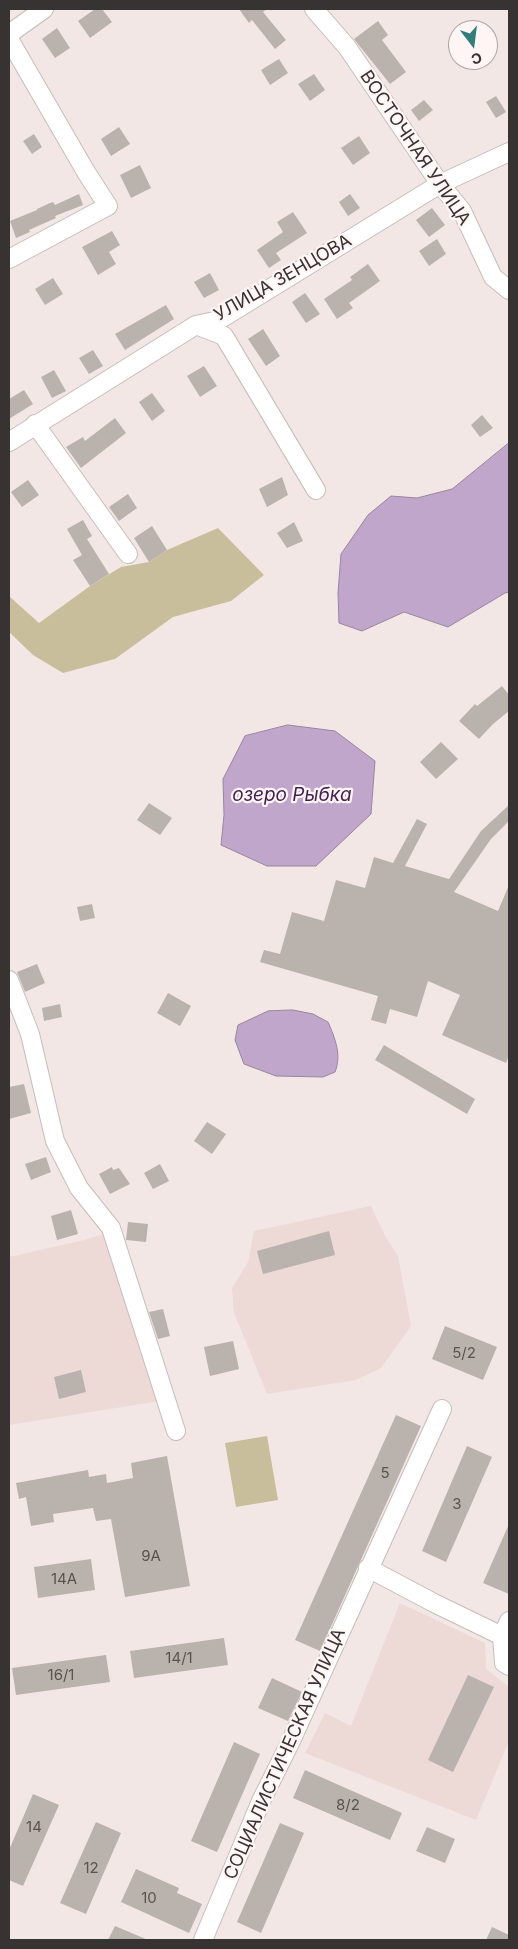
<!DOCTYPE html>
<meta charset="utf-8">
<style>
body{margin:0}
#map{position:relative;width:518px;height:1949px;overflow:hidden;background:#f3e7e6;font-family:Inter,sans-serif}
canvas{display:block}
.frame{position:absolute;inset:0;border:10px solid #373332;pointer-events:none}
.north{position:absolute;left:448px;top:20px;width:50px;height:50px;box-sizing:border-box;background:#fef5f4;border:1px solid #aea7a6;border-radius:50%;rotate:165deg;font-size:14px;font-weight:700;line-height:20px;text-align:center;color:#373332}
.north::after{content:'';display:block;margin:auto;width:18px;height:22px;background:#327c7c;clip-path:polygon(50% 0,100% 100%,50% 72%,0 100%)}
</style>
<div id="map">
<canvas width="518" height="1949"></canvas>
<div class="frame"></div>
<div class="north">С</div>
</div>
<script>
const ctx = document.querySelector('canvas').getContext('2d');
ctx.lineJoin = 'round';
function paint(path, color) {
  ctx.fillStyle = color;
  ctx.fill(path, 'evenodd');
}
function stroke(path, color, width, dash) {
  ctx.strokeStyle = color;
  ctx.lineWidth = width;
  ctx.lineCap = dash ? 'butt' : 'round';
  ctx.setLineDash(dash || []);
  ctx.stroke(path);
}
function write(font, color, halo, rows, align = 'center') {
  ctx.font = font + ' Inter,sans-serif';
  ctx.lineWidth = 4.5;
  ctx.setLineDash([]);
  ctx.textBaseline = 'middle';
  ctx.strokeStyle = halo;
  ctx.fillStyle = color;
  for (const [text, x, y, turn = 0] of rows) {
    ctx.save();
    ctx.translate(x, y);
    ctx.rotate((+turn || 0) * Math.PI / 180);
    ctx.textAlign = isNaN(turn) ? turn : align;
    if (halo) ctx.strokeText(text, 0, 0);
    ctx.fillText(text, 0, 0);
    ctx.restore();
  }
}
const built = new Path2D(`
 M 371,1206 L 385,1236 L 398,1256 L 411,1326 L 381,1368 L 356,1380 L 267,1394 L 234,1313 L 232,1288 L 248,1262 L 254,1231 Z
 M 103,1234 L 160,1401 L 9,1425 L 9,1257 L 84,1240 Z
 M 400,1603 L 485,1643 L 486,1669 L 509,1687 L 509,1741 L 476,1820 L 305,1753 L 325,1713 L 351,1726 Z`);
const green = new Path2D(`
 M 218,528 L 264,575 L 231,601 L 173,617 L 115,659 L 63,673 L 33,655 L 9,632 L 9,596 L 39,623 L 90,586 L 121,567 L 149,562 L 167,550 Z
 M 267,1436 L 278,1500 L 236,1507 L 225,1443 Z`);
const water = new Path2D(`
 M 509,443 L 509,592 L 505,593 L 448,627 L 404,612 L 362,631 L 339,623 L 338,593 L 341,554 L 368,515 L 391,496 L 417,498 L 452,489 Z
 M 288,725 L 335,731 L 375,761 L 371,814 L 316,866 L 267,866 L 221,845 L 224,815 L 223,779 L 245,736 Z
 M 293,1010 L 313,1014 L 328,1022 C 335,1038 342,1055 335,1072 L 323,1077 L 276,1076 L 244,1064 L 235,1040 L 238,1025 L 268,1011 Z`);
const building = new Path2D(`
 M 95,9 L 102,9 L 112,22 L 90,38 L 78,21 Z
 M 239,9 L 267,9 L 263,12 L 286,40 L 275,49 L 252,20 L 249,23 Z
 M 378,21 L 388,35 L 382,40 L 406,72 L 390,84 L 354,39 Z
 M 57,28 L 70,48 L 55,58 L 42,39 Z
 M 279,59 L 288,73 L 270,85 L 261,70 Z
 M 314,74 L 325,90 L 310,101 L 298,84 Z
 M 496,96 L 506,112 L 496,118 L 486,102 Z
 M 424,100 L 433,110 L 419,121 L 411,110 Z
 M 119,127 L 130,144 L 111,156 L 101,139 Z
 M 34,134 L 42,147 L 32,154 L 23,141 Z
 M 359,136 L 370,153 L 353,165 L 341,148 Z
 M 140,165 L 151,188 L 131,198 L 120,175 Z
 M 79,194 L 83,205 L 55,216 L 56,218 L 29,230 L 30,232 L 16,238 L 10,221 L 37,210 L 37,209 L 50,203 L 53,202 L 55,205 Z
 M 350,194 L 360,208 L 348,216 L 339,202 Z
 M 432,208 L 445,225 L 429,237 L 416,220 Z
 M 293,212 L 307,233 L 276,253 L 281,260 L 269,268 L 257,250 L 283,232 L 277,222 Z
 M 112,231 L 120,245 L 109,252 L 116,264 L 98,275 L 82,247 Z
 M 437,239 L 446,254 L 429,266 L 419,251 Z
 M 368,264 L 380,281 L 349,303 L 353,308 L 337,319 L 324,299 L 352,280 L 350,277 Z
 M 210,273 L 219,290 L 204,298 L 194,282 Z
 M 53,278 L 63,294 L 45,305 L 35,289 Z
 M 305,293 L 320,314 L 306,323 L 292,302 Z
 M 166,305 L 174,319 L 125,350 L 115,334 Z
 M 263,329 L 280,356 L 266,366 L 248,339 Z
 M 93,350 L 103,366 L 89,374 L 79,358 Z
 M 204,366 L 217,386 L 200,397 L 187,376 Z
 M 54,370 L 66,391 L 52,398 L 41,377 Z
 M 24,390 L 33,404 L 9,419 L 9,399 Z
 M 152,393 L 165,411 L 152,421 L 139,402 Z
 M 482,415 L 493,428 L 480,437 L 471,425 Z
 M 115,418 L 126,433 L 81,468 L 66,447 L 83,437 L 85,441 Z
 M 282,477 L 288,495 L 267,507 L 259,489 Z
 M 28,480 L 39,495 L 22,507 L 11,492 Z
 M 128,494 L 137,508 L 119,521 L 109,507 Z
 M 83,520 L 92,536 L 87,539 L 109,574 L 90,586 L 73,560 L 82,555 L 67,529 Z
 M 294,522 L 303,541 L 287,548 L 277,533 Z
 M 152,526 L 167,550 L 149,562 L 134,538 Z
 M 502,686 L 509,695 L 509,711 L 493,724 L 479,739 L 459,721 L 475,704 L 477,706 Z
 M 441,742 L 458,759 L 436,779 L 420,762 Z
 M 149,803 L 172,818 L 160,835 L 137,820 Z
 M 509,805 L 509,821 L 491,839 L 454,892 L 498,911 L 509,885 L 509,1055 L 506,1063 L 442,1035 L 460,995 L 428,981 L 417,1017 L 390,1009 L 386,1024 L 371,1020 L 378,996 L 260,962 L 264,950 L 280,954 L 292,912 L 324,921 L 336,880 L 365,888 L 374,857 L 393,863 L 417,819 L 427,824 L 405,866 L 449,879 L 481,831 Z
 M 92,904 L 95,918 L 80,921 L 77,907 Z
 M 37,964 L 45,983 L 25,992 L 17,972 Z
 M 168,993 L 191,1006 L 180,1026 L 157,1013 Z
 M 60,1004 L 62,1017 L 44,1021 L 42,1008 Z
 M 384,1045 L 475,1099 L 467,1114 L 375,1060 Z
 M 24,1084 L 31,1113 L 9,1119 L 9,1087 Z
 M 207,1122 L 226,1134 L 212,1154 L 194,1141 Z
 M 46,1157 L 51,1172 L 31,1180 L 25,1164 Z
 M 160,1164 L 169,1181 L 153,1189 L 144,1173 Z
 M 112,1167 L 113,1170 L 119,1168 L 130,1184 L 110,1194 L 99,1174 Z
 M 71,1210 L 78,1234 L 57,1240 L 51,1216 Z
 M 128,1222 L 148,1224 L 146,1242 L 126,1240 Z
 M 329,1231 L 335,1255 L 263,1274 L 257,1251 Z
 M 163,1309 L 170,1336 L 158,1339 L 149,1312 Z
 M 445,1326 L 497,1347 L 483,1380 L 432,1359 Z
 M 233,1341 L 239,1369 L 210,1376 L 204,1347 Z
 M 81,1370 L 86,1392 L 59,1399 L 54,1377 Z
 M 396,1415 L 421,1426 L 320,1651 L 295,1640 Z
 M 467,1446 L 492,1457 L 446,1562 L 422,1551 Z
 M 167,1456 L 190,1586 L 125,1597 L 111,1519 L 96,1521 L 93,1508 L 53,1514 L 54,1522 L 31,1526 L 26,1497 L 19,1499 L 16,1483 L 88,1470 L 89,1477 L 106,1474 L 107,1483 L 133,1478 L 131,1463 Z
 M 509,1524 L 509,1594 L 483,1583 Z
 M 91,1559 L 95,1590 L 38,1598 L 34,1567 Z
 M 224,1638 L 228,1665 L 134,1678 L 130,1651 Z
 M 106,1655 L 110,1682 L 16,1695 L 12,1668 Z
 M 468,1675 L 494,1687 L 453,1772 L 428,1760 Z
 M 272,1678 L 302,1692 L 288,1721 L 258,1708 Z
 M 234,1742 L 260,1754 L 217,1852 L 191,1841 Z
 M 305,1770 L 402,1813 L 390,1840 L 293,1798 Z
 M 33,1794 L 59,1805 L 23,1886 L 9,1880 L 9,1850 Z
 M 96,1822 L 121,1833 L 86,1914 L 60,1903 Z
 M 280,1823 L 304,1833 L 261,1933 L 237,1922 Z
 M 427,1827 L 455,1839 L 445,1863 L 416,1851 Z
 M 136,1869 L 179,1888 L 177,1893 L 202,1904 L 189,1933 L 121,1902 Z
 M 115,1926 L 148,1940 L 108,1940 Z
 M 492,1927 L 509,1935 L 509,1940 L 486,1940 Z`);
const minor = new Path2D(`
 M 314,9 L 347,47 L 440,184 L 462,211 L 493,277 L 509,290
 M 9,34 L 44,9
 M 9,39 L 86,172 L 108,206 L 9,259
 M 196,325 L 224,336 L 316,490
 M 35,424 L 128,554
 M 9,442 L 196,325 L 219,320 L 440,184 L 509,152
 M 9,980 L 30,1034 L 55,1141 L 79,1188 L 111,1228 L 176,1431
 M 368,1568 L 434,1603 L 502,1636
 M 509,1621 L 502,1636 L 504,1663 L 509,1666
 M 203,1940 L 261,1801 L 290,1743 L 442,1409`);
const numberNames = [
 ["5/2",464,1353],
 ["5",385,1473],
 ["3",457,1504],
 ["9А",151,1556],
 ["14А",64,1579],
 ["14/1",179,1658],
 ["16/1",61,1675],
 ["8/2",348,1805],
 ["14",34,1827],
 ["12",91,1868],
 ["10",149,1898]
];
const streetNames = [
 ["ВОСТОЧНАЯ УЛИЦА",415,148,56],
 ["УЛИЦА ЗЕНЦОВА",283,278,-30],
 ["СОЦИАЛИСТИЧЕСКАЯ УЛИЦА",285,1754,-66]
];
const waterNames = [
 ["озеро Рыбка",292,795]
];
paint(built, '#edd9d6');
paint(green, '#c9be9b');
paint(water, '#c1a6cb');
stroke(water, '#98849d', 1);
paint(building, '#bab2ac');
stroke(minor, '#c7bcba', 20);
stroke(minor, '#fff', 18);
write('15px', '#585350', null, numberNames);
write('18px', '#373332', '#fef5f4', streetNames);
write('italic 19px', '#421f4e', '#fef5f4', waterNames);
</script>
